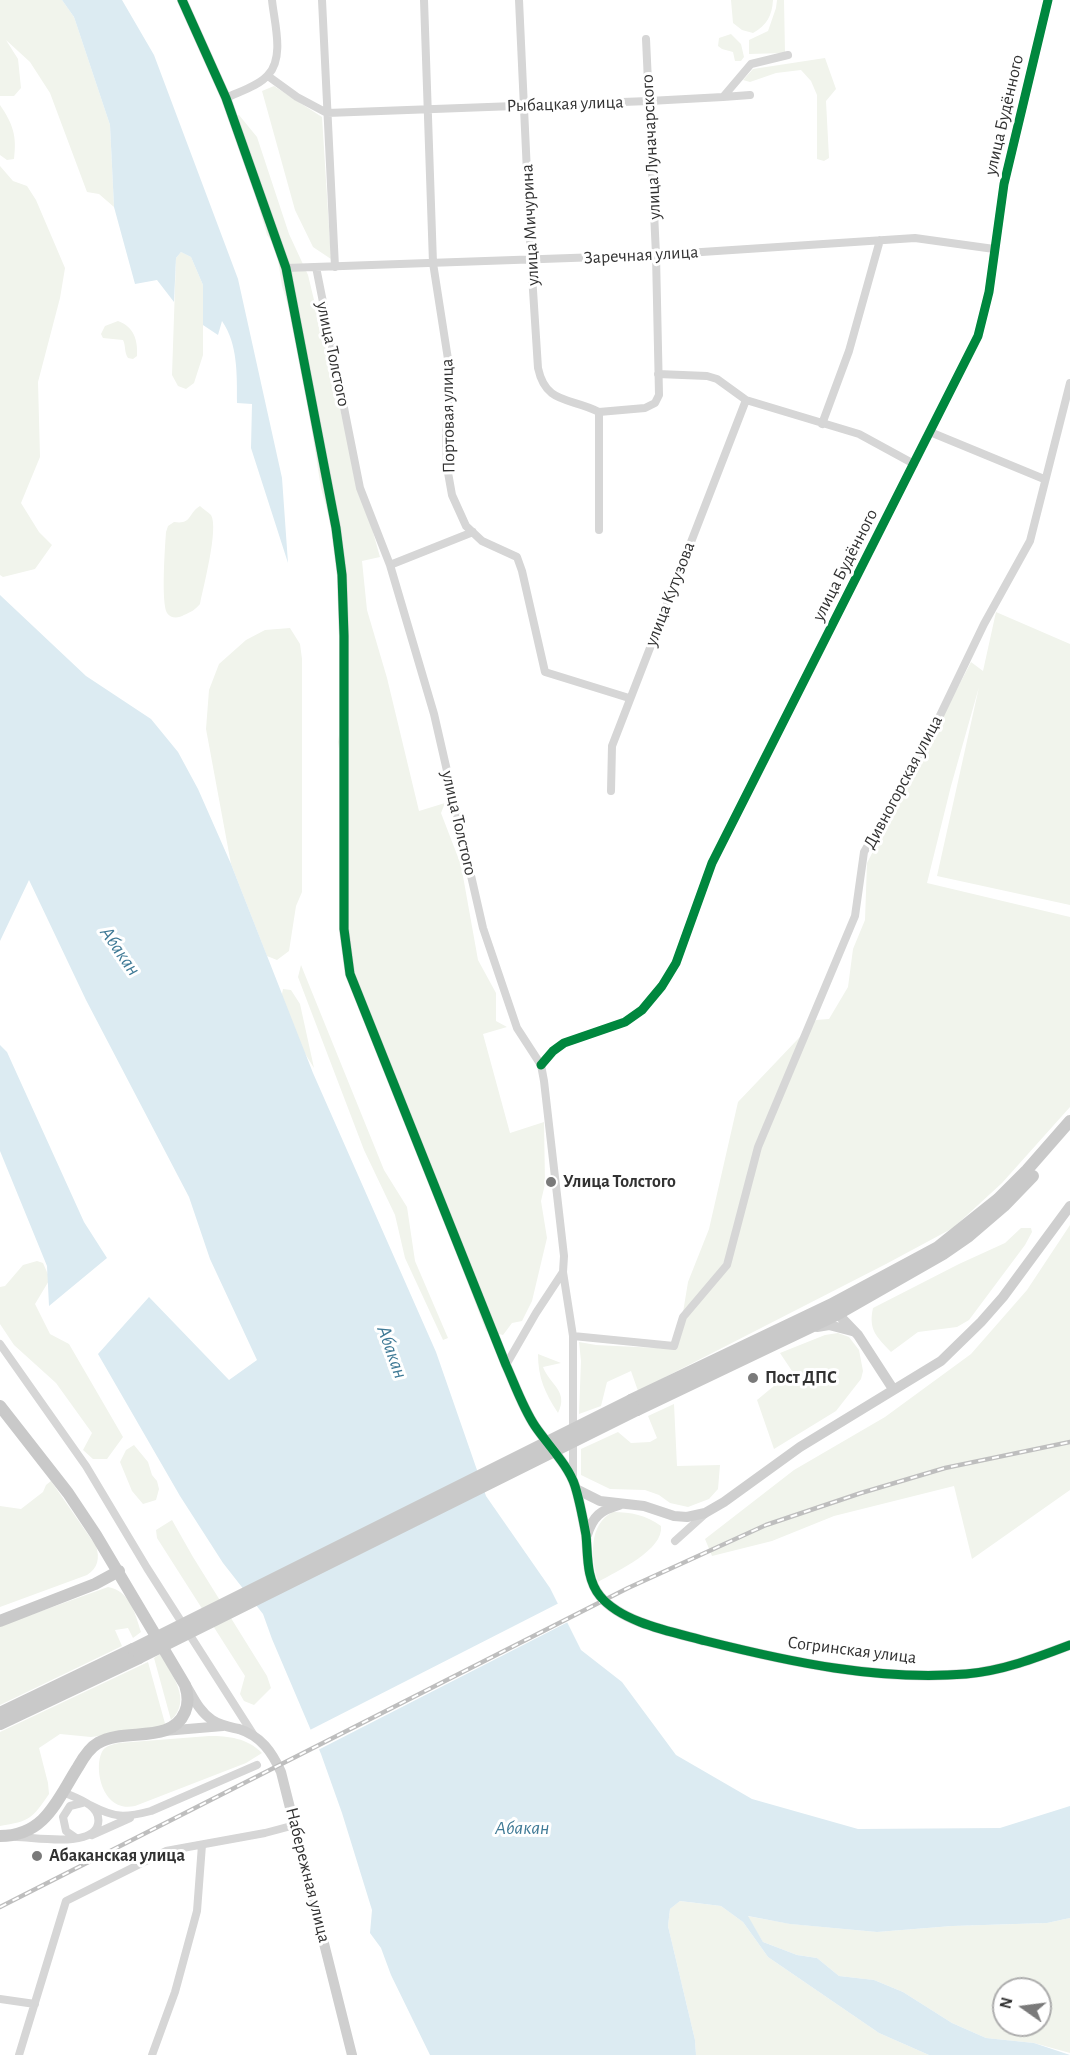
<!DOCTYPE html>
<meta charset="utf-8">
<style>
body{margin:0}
#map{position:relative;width:1070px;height:2055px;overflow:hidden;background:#fff;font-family:"Alegreya Sans",sans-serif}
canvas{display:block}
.north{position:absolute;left:992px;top:1977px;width:60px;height:60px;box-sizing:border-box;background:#fff;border:2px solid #adadad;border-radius:50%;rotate:284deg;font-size:16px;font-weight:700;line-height:24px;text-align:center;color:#323232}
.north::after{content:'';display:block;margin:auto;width:21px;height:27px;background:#7a7a7a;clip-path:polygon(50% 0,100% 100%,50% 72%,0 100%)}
</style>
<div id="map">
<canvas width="1070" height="2055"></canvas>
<div class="north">N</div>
</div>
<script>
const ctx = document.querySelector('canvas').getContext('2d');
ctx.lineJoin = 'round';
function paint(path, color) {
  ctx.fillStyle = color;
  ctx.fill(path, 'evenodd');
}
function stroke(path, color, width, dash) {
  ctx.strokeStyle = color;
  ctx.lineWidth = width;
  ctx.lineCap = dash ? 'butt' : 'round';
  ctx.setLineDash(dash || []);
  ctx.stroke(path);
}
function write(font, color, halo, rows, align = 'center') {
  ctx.font = font + ' "Alegreya Sans",sans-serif';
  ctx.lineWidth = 6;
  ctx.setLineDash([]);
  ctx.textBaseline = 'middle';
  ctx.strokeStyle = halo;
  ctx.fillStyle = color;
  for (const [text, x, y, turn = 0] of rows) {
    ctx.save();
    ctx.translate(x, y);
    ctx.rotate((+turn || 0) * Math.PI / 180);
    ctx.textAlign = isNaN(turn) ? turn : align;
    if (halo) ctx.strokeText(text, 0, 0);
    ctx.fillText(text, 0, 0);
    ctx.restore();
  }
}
const green = new Path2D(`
 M 0,0 L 62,0 L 74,17 L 110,125 L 114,207 L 99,194 L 87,192 L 50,93 L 30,62 L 6,40 L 18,59 L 21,88 L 14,96 L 0,96 Z
 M 731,0 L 773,0 C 772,16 767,25 753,33 L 742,30 L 733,23 Z
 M 777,0 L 784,0 L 785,53 L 749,54 L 749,40 L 768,31 L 776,8 Z
 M 731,34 L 741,44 L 744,57 L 741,61 L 735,61 L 733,52 L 722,49 L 718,46 L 719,38 Z
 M 825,58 L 836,89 L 826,101 L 829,158 L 824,161 L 817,159 L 817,95 L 811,81 L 801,70 L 776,73 L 750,82 L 743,80 L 753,69 Z
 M 274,86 L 322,117 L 331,259 L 313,247 L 295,210 L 262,91 Z
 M 0,105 C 13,124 17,136 14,159 L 7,160 L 0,155 Z
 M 239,115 L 257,137 L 289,234 L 308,275 L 351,454 L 380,557 L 362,561 L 367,610 L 387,678 L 419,811 L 445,803 L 441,813 L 461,865 L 478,960 L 496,993 L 496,1021 L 507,1027 L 483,1034 L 510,1133 L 544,1122 L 545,1184 L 541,1201 L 547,1238 L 532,1301 L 522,1321 L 512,1323 L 503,1335 L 486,1331 L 342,951 L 347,804 L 338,742 L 344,699 L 337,546 L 321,488 L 296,331 L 282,286 L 276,247 L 267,235 L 232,116 Z
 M 0,166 L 13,181 L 27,186 L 36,200 L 65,268 L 60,298 L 38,382 L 40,457 L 21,503 L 39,532 L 52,545 L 35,569 L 3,577 L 0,575 Z
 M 181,252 L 191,257 L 203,285 L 203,355 L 194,383 L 186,389 L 178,386 L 172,375 L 176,258 Z
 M 118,321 C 134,327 138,340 137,356 L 133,359 L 128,358 C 124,352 126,346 123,340 L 103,338 L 101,334 L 105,326 Z
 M 200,506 C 203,509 208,512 211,515 C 219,528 203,588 200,604 C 195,610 191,612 184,615 C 179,618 171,619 167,613 C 161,602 165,547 166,532 L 168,526 L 174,522 C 192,525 188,513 200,506 Z
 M 996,612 L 1070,644 L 1070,905 L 937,876 L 979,687 L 951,786 L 927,883 L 1070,917 L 1070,1107 L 1002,1183 L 953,1228 L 886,1264 L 638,1391 L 631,1371 L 607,1382 L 601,1406 L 579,1414 L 581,1361 L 579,1342 L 596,1345 L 677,1349 L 688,1282 L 709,1229 L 738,1102 L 816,1020 L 829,1019 L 848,987 L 853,949 L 865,920 L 867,863 L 971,662 L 983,671 Z
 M 290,628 L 300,644 L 302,659 L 302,892 L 296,906 L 289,951 L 277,960 L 267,956 L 231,864 L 206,729 L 209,690 L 219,664 L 246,640 L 265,630 Z
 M 301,965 L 384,1170 L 407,1207 L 415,1261 L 448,1338 L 443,1340 L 405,1258 L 395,1215 L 364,1150 L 298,977 Z
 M 283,989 L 291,990 L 300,1004 L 314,1068 C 302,1048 276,1012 283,989 Z
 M 1070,1225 L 1070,1490 L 972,1559 L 954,1486 L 834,1516 L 772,1541 L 712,1556 L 705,1539 L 794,1470 L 885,1417 L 971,1354 L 1027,1290 Z
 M 1021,1228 L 1031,1228 L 1032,1232 L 1025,1245 L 969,1320 L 957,1327 L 918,1332 L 891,1352 C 877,1337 868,1330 873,1308 L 959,1264 L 1005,1243 Z
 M 37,1261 L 43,1263 L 50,1279 L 35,1304 L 50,1334 L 69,1344 L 123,1437 L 107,1459 L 93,1459 L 83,1450 L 92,1433 L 56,1383 L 14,1345 L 0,1324 L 0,1287 L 5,1286 L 23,1265 Z
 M 838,1333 L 849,1337 L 859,1350 L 863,1371 L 861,1379 L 836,1411 L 774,1449 L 757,1400 L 792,1371 L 780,1353 L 825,1335 Z
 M 538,1354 L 561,1363 L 543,1367 C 550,1385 569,1391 558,1413 C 545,1393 538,1378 538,1354 Z
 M 674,1404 L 677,1466 L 720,1465 L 718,1489 L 709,1499 L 688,1507 L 670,1503 L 659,1495 L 645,1490 L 610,1489 L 581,1475 L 581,1449 L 618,1432 L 631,1443 L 650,1442 L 657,1438 L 648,1416 Z
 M 134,1445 L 148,1462 L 152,1475 L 157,1481 L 159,1489 L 156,1500 L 143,1504 L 132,1491 L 120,1462 L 126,1450 Z
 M 51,1481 L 96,1546 C 100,1558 98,1568 87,1575 L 0,1607 L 0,1506 L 21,1509 L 43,1492 L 46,1485 Z
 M 613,1512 C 631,1512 646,1515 661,1526 C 664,1550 617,1571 598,1582 C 591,1559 588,1524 613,1512 Z
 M 172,1520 L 193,1557 L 267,1676 L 271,1688 L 254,1705 L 244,1701 L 240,1694 L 245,1676 L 157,1538 L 156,1530 Z
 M 108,1587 C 130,1591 135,1613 141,1632 L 133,1638 L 128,1628 L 115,1630 L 122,1646 L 0,1705 L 0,1626 Z
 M 160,1654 C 171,1673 193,1700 171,1720 L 154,1658 Z
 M 148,1662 L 166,1727 L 91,1737 L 60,1734 L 39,1748 L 48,1783 L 49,1794 C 32,1819 30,1821 0,1826 L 0,1732 Z
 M 209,1736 C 229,1736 247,1738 262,1753 L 246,1763 L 135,1806 C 99,1814 92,1759 105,1748 C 109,1745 115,1744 119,1743 Z
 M 680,1901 L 721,1906 L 743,1922 L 768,1957 L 879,2033 L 929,2055 L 696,2055 L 695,2040 L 668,1926 L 670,1909 Z
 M 747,1916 L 791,1924 L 877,1932 L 952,1926 L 1047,1923 L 1070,1918 L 1070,2053 L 1034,2043 L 986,2038 L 952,2023 L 903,1992 L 874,1980 L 839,1976 L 817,1958 L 797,1955 L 763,1942 ZM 1004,1989 L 1040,1989 L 1040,2025 L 1004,2025 Z`);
const water = new Path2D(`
 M 62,0 L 122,0 L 154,55 L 238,279 L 282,478 L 288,563 L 251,448 L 252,404 L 237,403 C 237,375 238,344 222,321 L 218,335 L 203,325 L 203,285 L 191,257 L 181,252 L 176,258 L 174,302 L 157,280 L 135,284 L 114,207 L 110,125 L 74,17 Z
 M 0,595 L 86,676 L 151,719 L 178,752 L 198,789 L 231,864 L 313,1073 L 436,1352 L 486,1496 L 550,1588 L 581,1650 L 622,1682 L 676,1755 L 752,1799 L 858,1829 L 1000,1828 L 1070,1806 L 1070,1918 L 1047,1923 L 952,1926 L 877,1932 L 790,1924 L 748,1916 L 763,1942 L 797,1955 L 817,1958 L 839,1976 L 874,1980 L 903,1992 L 952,2023 L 986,2038 L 1034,2043 L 1070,2055 L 929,2055 L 879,2033 L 768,1957 L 743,1922 L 721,1906 L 680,1901 L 670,1909 L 668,1926 L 695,2040 L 696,2055 L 430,2055 L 391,1975 L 381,1948 L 370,1933 L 372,1910 L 342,1813 L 321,1754 L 272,1639 L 263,1614 L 223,1563 L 180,1496 L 98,1354 L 149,1297 L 229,1380 L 257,1360 L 210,1259 L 189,1197 L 86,1000 L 29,880 L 0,941 Z
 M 0,1045 L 7,1052 L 84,1222 L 107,1258 L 49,1306 L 47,1266 L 0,1151 Z`);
const pier = new Path2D(`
 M 561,1602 L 570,1621 L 316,1751 L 308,1731 Z`);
const street = new Path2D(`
 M 322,0 L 335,267
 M 424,0 L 433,263 L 450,372 L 446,435 L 447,467 L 452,495 L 466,526 L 482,541 L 517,557 L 522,571 L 545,672 L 629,698
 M 519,0 L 531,259 L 538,368 C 546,405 570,397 599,412
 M 268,76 L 297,97 L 327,113 L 649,101 L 723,97 L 751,64 L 788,55
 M 723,97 L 750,95
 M 226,98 C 238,92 259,86 268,75 C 285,57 274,22 272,0
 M 316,267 L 360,488 L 390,565 L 434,714 L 483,928 L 517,1028 L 541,1065 L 544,1081 L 564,1256 L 563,1272 L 536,1313 L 506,1365
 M 286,268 L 656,255 L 915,238 L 994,249
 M 658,374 L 707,376 L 717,379 L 746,400 L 859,434 L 914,464
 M 599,412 L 645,408 L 655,403 L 659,395 L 656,255 L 646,39
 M 822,424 L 849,351 L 880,240
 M 930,432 L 1044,479
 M 599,530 L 599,412
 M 390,565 L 473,532
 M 611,791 L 612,746 L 746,400
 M 541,1065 L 553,1051 L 564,1043 L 625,1022 L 642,1010 L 662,986 L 676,963 L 712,863 L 978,336 L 989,292 L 1004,184 L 1048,0
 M 563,1272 L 573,1336 L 573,1477
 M 573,1336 L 674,1346 L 683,1317 L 727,1265 L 758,1147 L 855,916 L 864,852 L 921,755 L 984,624 L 1030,541 L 1070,383
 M 0,1344 L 86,1466 L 147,1568 L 253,1734
 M 675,1541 L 705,1514
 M 90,1805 C 115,1818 124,1818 151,1811 L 257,1765
 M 92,1835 L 130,1818
 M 16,1837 C 35,1837 93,1848 98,1824 C 102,1805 76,1798 63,1792
 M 76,1838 L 66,1831 L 63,1817 L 70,1806 L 82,1803
 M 0,1999 L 35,2004
 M 19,2055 L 66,1901 L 166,1851 L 265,1833 L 295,1825
 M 152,2055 L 175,1992 L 197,1911 L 202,1845`);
const secondary = new Path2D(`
 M 182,0 L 226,98 L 286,268 L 336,528 L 342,575 L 344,636 L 344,929 L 350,974 L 506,1365 C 515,1385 523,1408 535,1426 C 547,1444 569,1466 575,1486 C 580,1502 583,1519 586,1535 C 588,1555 586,1579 600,1596 C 622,1623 673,1632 706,1641 C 790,1662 878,1681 966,1674 C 1002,1671 1036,1658 1070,1645
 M 834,1310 L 858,1335 L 893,1389
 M 817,1327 L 829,1325 L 852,1331
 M 576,1489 L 600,1501 L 644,1506 L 674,1516 L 687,1517 L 705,1513 L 724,1502 L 800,1447 L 941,1361 L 981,1322 L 1003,1297 L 1070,1206
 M 587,1535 C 593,1516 601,1510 619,1505
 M 187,1687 C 194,1699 200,1712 212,1720 C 221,1726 230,1727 239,1729 C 261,1736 272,1752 281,1772 L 352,2055
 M 164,1731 L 223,1726`);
const primary = new Path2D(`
 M 631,1400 L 830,1305 L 938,1247 L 998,1199 L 1027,1170 L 1070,1121
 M 0,1406 L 68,1493 L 96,1535 L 185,1685 C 188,1694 189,1703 185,1712 C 171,1745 125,1727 98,1743 C 89,1748 83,1758 78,1767 C 57,1800 45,1836 0,1836
 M 637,1410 L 838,1314 L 943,1254 L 969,1236 L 1004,1206 L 1033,1176
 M 0,1621 L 95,1584 L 119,1571
 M 0,1713 L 133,1649
 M 0,1724 L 139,1658`);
const rail = new Path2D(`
 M 0,1907 L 628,1588 L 766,1525 L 861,1493 L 945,1468 L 1070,1442`);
const primaryBridge = new Path2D(`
 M 133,1649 L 631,1400
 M 139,1658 L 637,1410`);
const cycleway = new Path2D(`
 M 182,0 L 226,98 L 286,268 L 336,528 L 342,575 L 344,636 L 344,929 L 350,974 L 506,1365 C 515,1385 523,1408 535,1426 C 547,1444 569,1466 575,1486 C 580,1502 583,1519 586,1535 C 588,1555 586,1579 600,1596 C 622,1623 673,1632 706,1641 C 790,1662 878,1681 966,1674 C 1002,1671 1036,1658 1070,1645
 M 541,1065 L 553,1051 L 564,1043 L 625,1022 L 642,1010 L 662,986 L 676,963 L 712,863 L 978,336 L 989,292 L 1004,184 L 1048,0`);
const markers = [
 [551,1182,6,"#7a7a7a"],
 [753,1378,6,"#7a7a7a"],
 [37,1856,6,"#7a7a7a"]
];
const streetNames = [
 ["Рыбацкая улица",565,104,-2],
 ["улица Будённого",1004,115,-77],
 ["улица Луначарского",651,147,-93],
 ["улица Мичурина",530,225,-93],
 ["Заречная улица",641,255,-3],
 ["улица Толстого",333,354,78],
 ["Портовая улица",448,416,-91],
 ["улица Будённого",845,565,-63],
 ["улица Кутузова",670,594,-69],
 ["Дивногорская улица",903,782,-62],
 ["улица Толстого",459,823,77],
 ["Согринская улица",852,1650,7],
 ["Набережная улица",308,1875,76]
];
const poiNames = [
 ["Улица Толстого",563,1182],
 ["Пост ДПС",765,1378],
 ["Абаканская улица",49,1856]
];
const waterNames = [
 ["Абакан",120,951,55],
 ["Абакан",392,1352,70],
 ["Абакан",522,1828]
];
paint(green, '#f1f4ec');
paint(water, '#dcebf2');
paint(pier, '#fff');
stroke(street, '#d6d6d6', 8);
stroke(secondary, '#cfcfcf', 10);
stroke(primary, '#c9c9c9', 12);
stroke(rail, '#bebebe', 4.5);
stroke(rail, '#fff', 2, [7]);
stroke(primaryBridge, '#c9c9c9', 12);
stroke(cycleway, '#00873e', 9);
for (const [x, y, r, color] of markers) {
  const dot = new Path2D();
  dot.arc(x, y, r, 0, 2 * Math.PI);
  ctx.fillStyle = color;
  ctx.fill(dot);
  stroke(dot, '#fff', 2);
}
write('18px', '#323232', '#fff', streetNames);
write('bold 18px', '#323232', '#fff', poiNames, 'left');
write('italic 20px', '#3e7995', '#fff', waterNames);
</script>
